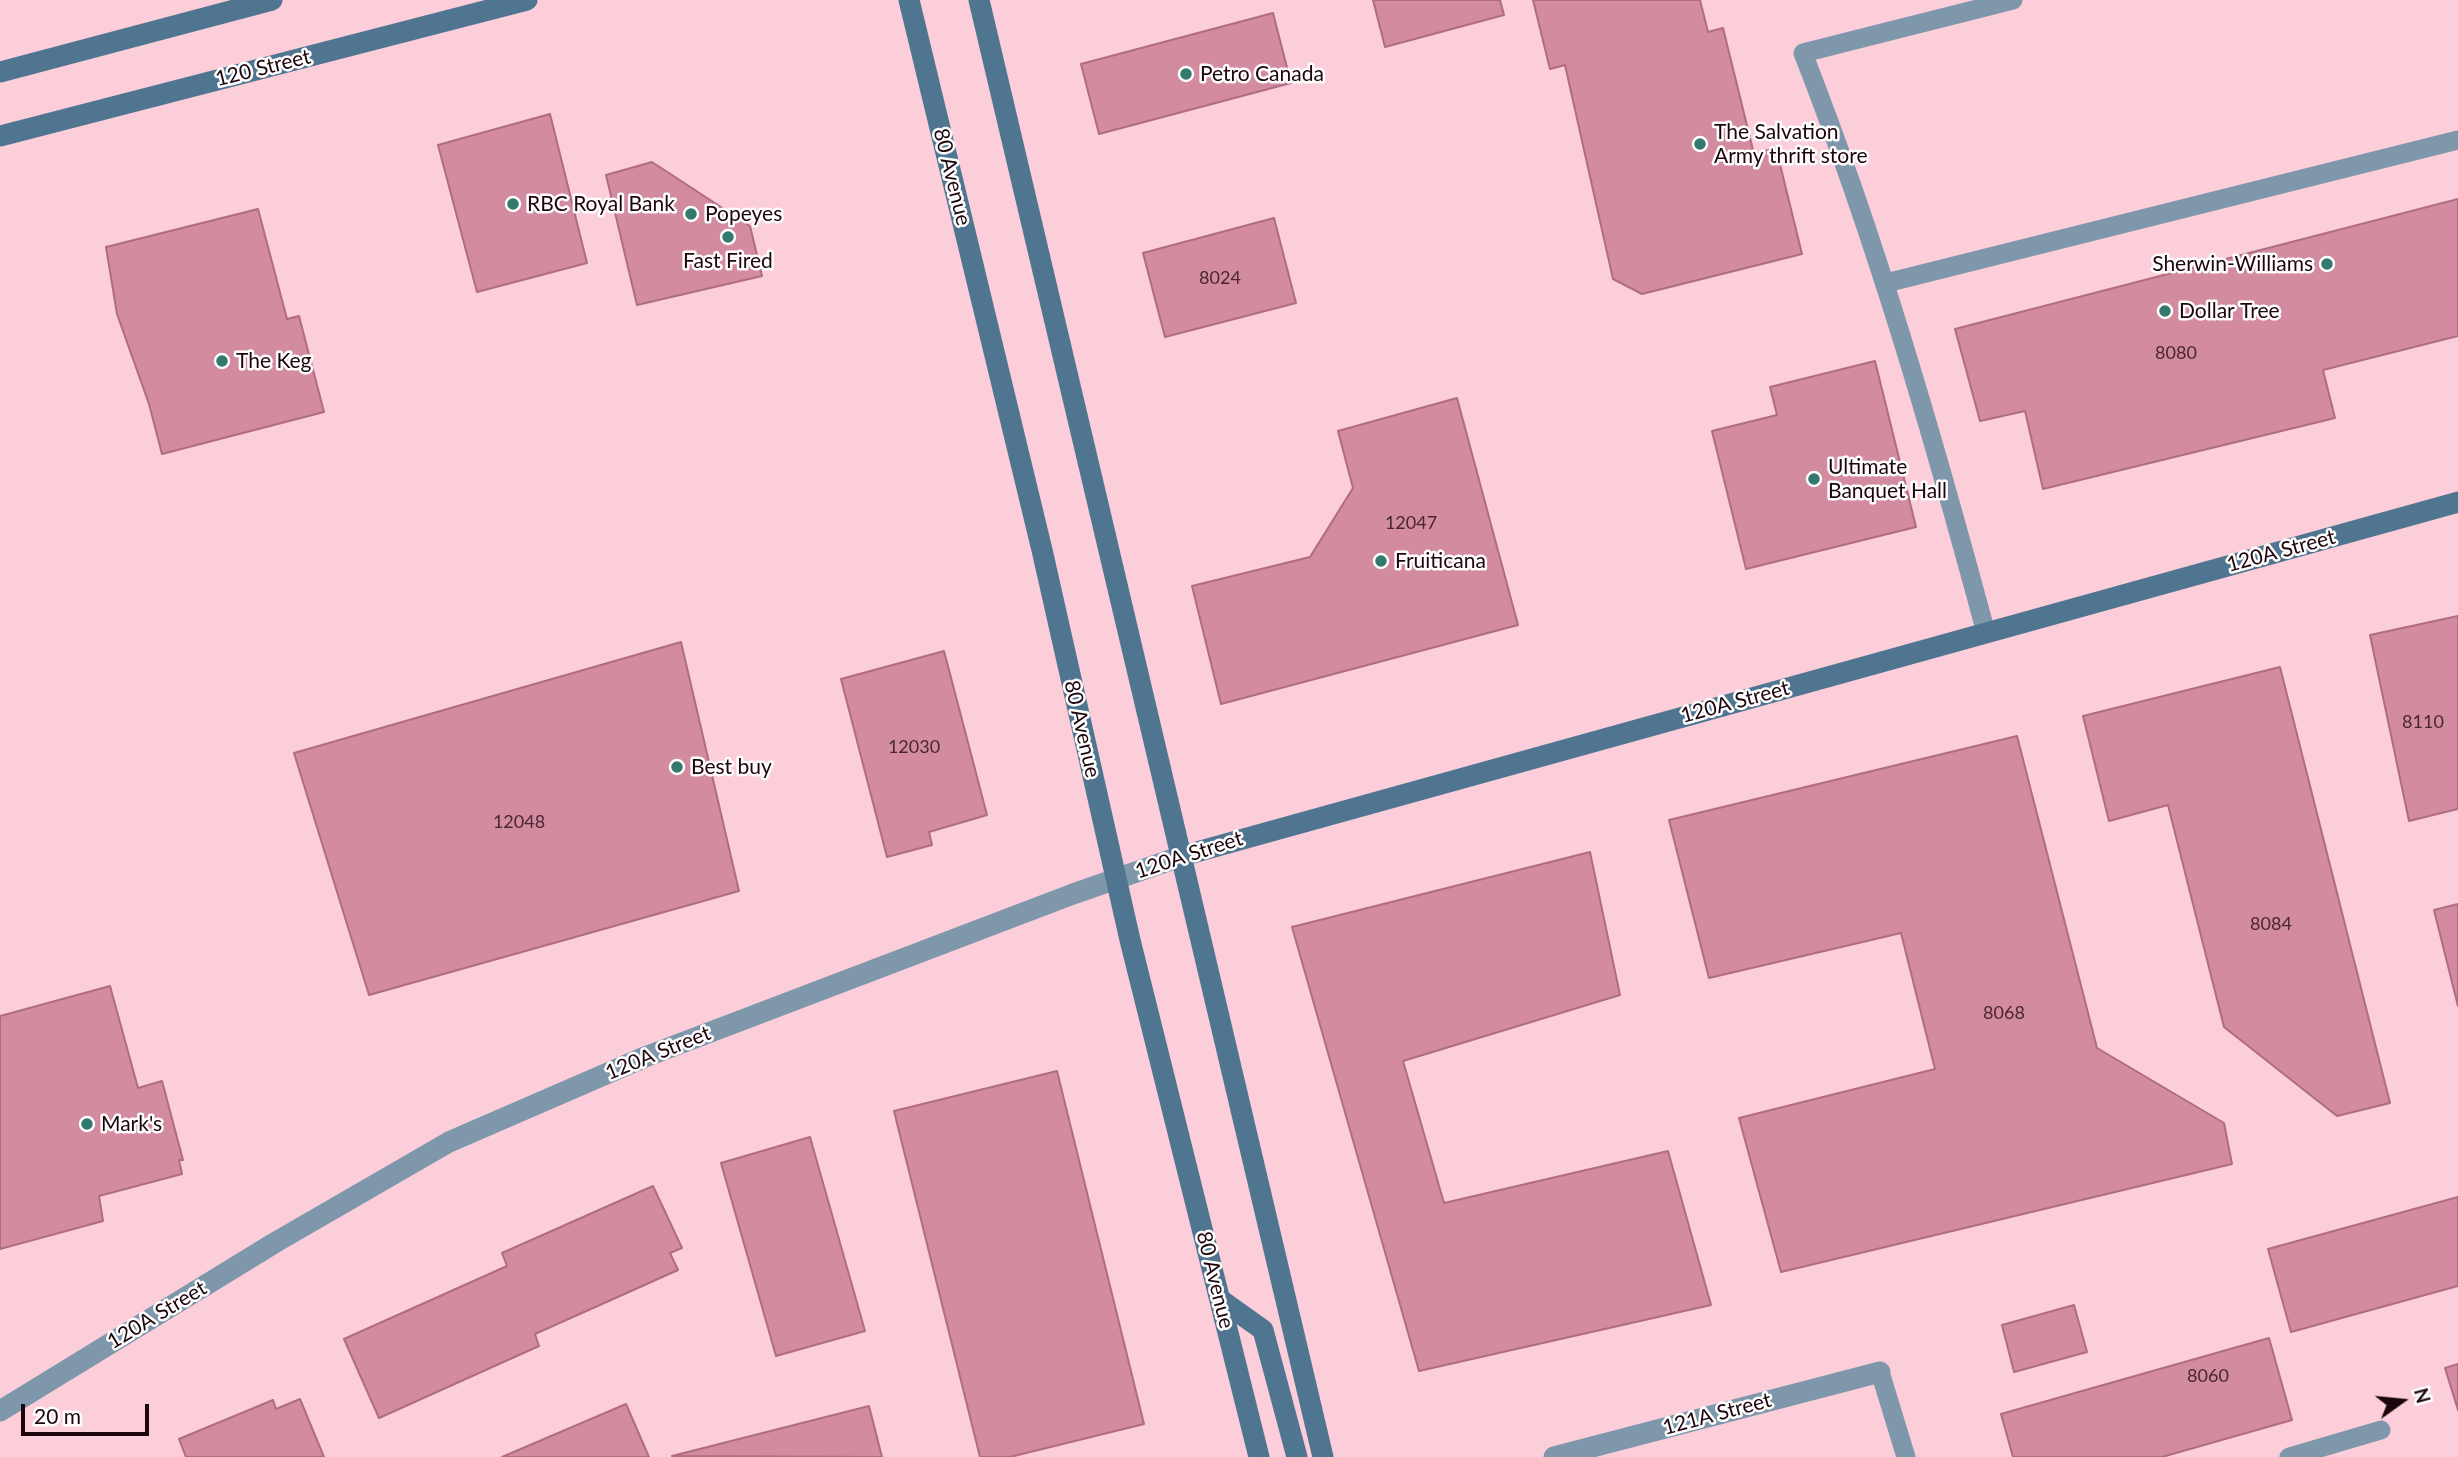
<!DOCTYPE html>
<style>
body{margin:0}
#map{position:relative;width:2458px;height:1457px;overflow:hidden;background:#fbceda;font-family:Lato,sans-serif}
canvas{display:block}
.north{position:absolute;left:2367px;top:1366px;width:70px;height:70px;-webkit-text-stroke:5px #fdfdfd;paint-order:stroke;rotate:75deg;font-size:19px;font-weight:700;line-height:28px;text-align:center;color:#1d050d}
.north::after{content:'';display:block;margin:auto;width:24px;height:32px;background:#1d050d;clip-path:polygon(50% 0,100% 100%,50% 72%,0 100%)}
.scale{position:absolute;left:21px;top:1404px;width:128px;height:32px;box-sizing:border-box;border:4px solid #1d050d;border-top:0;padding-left:9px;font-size:21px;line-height:24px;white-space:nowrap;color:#1d050d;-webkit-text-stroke:5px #fdfdfd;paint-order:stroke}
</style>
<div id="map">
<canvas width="2458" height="1457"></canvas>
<div class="north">N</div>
<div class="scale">20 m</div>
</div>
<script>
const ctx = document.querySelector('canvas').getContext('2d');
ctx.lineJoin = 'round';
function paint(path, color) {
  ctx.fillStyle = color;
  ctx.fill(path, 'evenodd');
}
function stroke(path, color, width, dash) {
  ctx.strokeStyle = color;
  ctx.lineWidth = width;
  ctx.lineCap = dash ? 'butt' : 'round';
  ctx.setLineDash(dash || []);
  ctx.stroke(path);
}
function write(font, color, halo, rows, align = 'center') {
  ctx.font = font + ' Lato,sans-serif';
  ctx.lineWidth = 5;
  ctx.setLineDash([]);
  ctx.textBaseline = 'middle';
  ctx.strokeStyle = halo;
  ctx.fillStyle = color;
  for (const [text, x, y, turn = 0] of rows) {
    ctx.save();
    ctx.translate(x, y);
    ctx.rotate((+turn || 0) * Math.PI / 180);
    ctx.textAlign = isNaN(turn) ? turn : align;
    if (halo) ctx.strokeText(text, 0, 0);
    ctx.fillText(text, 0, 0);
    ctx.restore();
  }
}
const building = new Path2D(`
 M 1373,0 L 1500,0 L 1504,15 L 1385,47 Z
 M 1533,0 L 1700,0 L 1708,32 L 1723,28 L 1754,154 L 1776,148 L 1802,254 L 1642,294 L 1613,279 L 1565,65 L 1550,69 Z
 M 1273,13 L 1291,83 L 1099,134 L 1081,64 Z
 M 550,114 L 587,263 L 477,292 L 438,145 Z
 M 652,162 L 750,226 L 762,276 L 637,305 L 606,175 Z
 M 2458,199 L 2458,336 L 2323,370 L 2335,418 L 2043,489 L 2025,411 L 1980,421 L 1955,329 Z
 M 258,209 L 287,319 L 299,316 L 324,412 L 162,454 L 149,404 L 117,314 L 106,247 Z
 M 1274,218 L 1296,303 L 1165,337 L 1143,253 Z
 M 1875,361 L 1916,527 L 1746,569 L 1712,431 L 1777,415 L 1770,387 Z
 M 1457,398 L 1518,625 L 1221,704 L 1192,586 L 1310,557 L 1353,488 L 1338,431 Z
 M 2458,616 L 2458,809 L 2409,821 L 2370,635 Z
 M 681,642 L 739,891 L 369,995 L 294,753 Z
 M 944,651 L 987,815 L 929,832 L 932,845 L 887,857 L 841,679 Z
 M 2280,667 L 2390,1103 L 2337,1116 L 2224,1027 L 2168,805 L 2109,821 L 2083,716 Z
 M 2017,736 L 2097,1048 L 2224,1123 L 2232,1164 L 1781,1272 L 1739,1118 L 1935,1069 L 1901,933 L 1709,978 L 1669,820 Z
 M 1590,852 L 1620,995 L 1403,1061 L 1444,1203 L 1668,1151 L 1711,1305 L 1419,1371 L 1292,927 Z
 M 2458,904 L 2458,1006 L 2434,910 Z
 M 110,986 L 138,1088 L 162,1081 L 183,1160 L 179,1160 L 182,1174 L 99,1196 L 103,1221 L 0,1249 L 0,1016 Z
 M 1057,1071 L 1144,1424 L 1010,1457 L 980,1457 L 894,1111 Z
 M 810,1137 L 865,1331 L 776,1356 L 721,1163 Z
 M 653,1186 L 682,1248 L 670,1253 L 678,1270 L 535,1334 L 539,1346 L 379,1418 L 344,1339 L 507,1266 L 502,1253 Z
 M 2458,1197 L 2458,1286 L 2291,1332 L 2268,1249 Z
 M 2074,1305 L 2087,1352 L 2014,1372 L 2002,1325 Z
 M 2269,1338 L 2292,1420 L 2162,1457 L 2013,1457 L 2001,1414 Z
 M 2458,1364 L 2458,1410 L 2445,1368 Z
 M 300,1399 L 324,1457 L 186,1457 L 179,1439 L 273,1400 L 276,1409 Z
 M 626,1404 L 649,1457 L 502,1457 Z
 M 869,1406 L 882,1457 L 672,1456 Z`);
const lane = new Path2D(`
 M 1886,283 L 2458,140
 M 1986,633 C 1933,436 1877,242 1803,53 L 2013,0
 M 1880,1372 L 1906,1457
 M 2289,1457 L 2381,1430`);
const street = new Path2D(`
 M 0,1411 L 276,1242 L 449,1142 L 645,1057 L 1073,894 L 1182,856
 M 1554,1457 L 1880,1372`);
const secondary = new Path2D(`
 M 909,0 L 1042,550 L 1130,940 L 1259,1457
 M 979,0 L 1323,1457
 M 0,72 L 272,0
 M 0,136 L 527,0
 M 1182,856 L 2458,502
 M 1221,1300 L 1263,1330 L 1297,1457`);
const markers = [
 [1186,74,7,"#34796e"],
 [1700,144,7,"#34796e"],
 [513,204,7,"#34796e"],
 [691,214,7,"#34796e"],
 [728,237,7,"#34796e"],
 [2327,264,7,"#34796e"],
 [2165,311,7,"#34796e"],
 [222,361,7,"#34796e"],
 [1814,479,7,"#34796e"],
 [1381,561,7,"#34796e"],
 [677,767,7,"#34796e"],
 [87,1124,7,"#34796e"]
];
const numberNames = [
 ["8024",1220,278],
 ["8080",2176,353],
 ["12047",1411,523],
 ["8110",2423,722],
 ["12030",914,747],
 ["12048",519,822],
 ["8084",2271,924],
 ["8068",2004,1013],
 ["8060",2208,1376]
];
const streetNames = [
 ["120 Street",263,68,-14],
 ["80 Avenue",952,177,76],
 ["120A Street",2281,551,-15],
 ["120A Street",1735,702,-15],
 ["80 Avenue",1082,729,77],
 ["120A Street",1189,855,-18],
 ["120A Street",658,1053,-22],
 ["80 Avenue",1215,1280,76],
 ["120A Street",157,1315,-31],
 ["121A Street",1717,1414,-15]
];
const poiNames = [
 ["Petro Canada",1200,74],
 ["The Salvation",1714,132],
 ["Army thrift store",1714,156],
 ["RBC Royal Bank",527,204],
 ["Popeyes",705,214],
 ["Fast Fired",728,261,"center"],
 ["Sherwin-Williams",2313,264,"right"],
 ["Dollar Tree",2179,311],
 ["The Keg",236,361],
 ["Ultimate",1828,467],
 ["Banquet Hall",1828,491],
 ["Fruiticana",1395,561],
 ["Best buy",691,767],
 ["Mark's",101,1124]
];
paint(building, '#d38ba0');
stroke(building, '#b06c81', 2);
stroke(lane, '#7e97aa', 19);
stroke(street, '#7e97aa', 21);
stroke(secondary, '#507591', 21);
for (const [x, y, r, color] of markers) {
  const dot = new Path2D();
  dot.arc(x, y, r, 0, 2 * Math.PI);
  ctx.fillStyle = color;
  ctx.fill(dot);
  stroke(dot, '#fdfdfd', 2.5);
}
write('18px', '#4a2632', null, numberNames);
write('21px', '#1d050d', '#fdfdfd', streetNames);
write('21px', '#1d050d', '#fdfdfd', poiNames, 'left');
</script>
